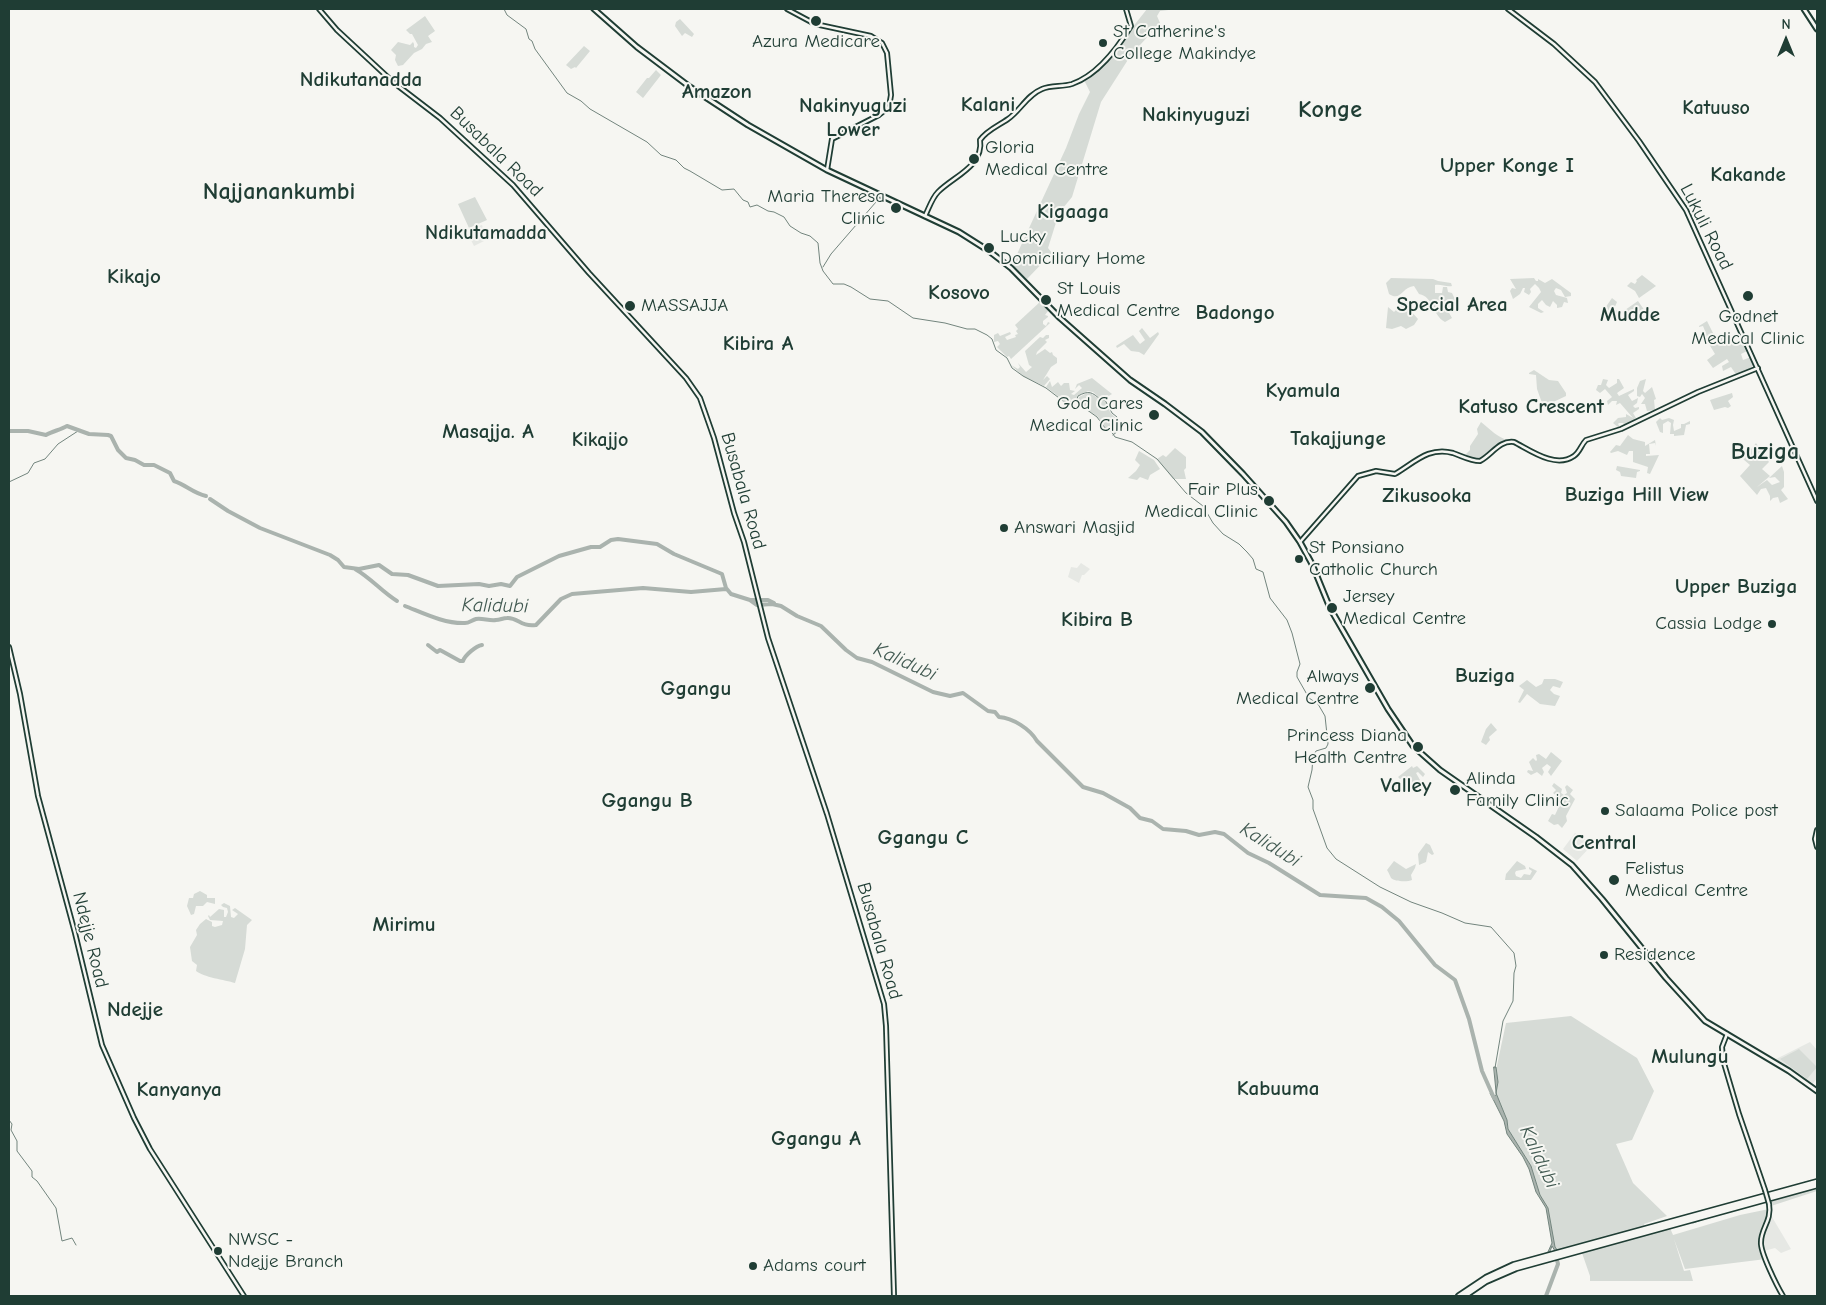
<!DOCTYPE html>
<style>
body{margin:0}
#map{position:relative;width:1826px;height:1305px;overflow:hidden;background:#f6f6f2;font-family:"Comic Neue",sans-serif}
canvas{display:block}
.frame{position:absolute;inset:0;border:10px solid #1f3d34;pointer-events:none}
.north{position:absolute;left:1761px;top:15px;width:50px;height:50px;-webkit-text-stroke:4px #f6f6f2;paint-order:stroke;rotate:0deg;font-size:14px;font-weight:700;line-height:20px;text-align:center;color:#1f3d34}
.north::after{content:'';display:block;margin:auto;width:18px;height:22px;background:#1f3d34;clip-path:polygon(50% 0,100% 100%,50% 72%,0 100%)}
</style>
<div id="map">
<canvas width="1826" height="1305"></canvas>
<div class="frame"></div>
<div class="north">N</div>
</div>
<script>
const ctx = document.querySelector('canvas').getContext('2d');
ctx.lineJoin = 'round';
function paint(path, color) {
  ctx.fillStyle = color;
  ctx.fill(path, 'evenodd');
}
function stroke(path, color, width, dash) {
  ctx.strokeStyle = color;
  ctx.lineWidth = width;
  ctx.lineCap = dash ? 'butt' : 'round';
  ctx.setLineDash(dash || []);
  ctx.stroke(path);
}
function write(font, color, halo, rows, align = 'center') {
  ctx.font = font + ' "Comic Neue",sans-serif';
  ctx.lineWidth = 4;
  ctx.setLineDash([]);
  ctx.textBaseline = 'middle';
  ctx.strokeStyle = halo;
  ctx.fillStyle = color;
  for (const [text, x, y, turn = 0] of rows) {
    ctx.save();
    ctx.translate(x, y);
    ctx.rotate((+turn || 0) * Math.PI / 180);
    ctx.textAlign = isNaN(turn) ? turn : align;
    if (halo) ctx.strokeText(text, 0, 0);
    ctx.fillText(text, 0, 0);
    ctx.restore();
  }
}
const built = new Path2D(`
 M 482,225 L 486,240 L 474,246 L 466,230 Z
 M 1081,563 L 1090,569 L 1084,575 L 1082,575 L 1079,583 L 1068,577 L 1071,567 L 1077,568 Z
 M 1575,833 L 1593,844 L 1577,861 L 1563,849 Z
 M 1810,1042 L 1817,1050 L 1817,1078 L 1812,1085 L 1776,1059 Z
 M 1771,1217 L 1772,1217 L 1791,1249 L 1781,1253 L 1775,1248 L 1764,1251 L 1762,1240 Z`);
const green = new Path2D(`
 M 1147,9 L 1177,9 L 1160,11 L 1157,16 L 1160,23 L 1131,55 L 1101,102 L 1072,197 L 1059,213 L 1048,248 L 1052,253 L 1027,279 L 1012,265 L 1066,148 L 1079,114 L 1090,92 L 1084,80 L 1098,71 Z
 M 425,16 L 435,31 L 428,36 L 432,42 L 426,44 L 422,49 L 414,53 L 403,65 L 398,66 L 395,60 L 396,55 L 391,50 L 398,42 L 410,45 L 413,42 L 414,44 L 414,47 L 416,48 L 418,45 L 412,34 L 410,34 L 406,30 Z
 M 680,19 L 694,34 L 692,37 L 685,33 L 682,36 L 675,26 L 676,22 Z
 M 584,46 L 590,51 L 576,68 L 575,67 L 571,69 L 566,65 Z
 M 656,70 L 661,75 L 643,98 L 636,92 L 647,78 L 649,78 Z
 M 475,197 L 487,220 L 469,228 L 458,204 Z
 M 1642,275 L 1656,286 L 1639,298 L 1635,291 L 1627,286 L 1631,282 L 1635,284 L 1637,281 L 1636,280 Z
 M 1391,278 L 1433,279 L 1438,281 L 1451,283 L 1452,286 C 1446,287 1441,284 1435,285 L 1435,293 L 1442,293 L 1443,287 L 1447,287 L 1448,292 L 1452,293 L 1459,308 L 1453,312 L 1448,311 L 1452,318 L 1445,322 C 1432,315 1434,297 1419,294 L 1414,286 C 1402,287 1401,302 1389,294 L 1386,283 Z
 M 1534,278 L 1536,281 L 1538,281 L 1538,279 L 1545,283 L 1552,279 L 1571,293 L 1571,296 L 1565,297 L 1561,290 L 1556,288 L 1554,291 L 1556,295 L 1567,298 L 1568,303 L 1564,302 L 1562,307 L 1557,308 L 1557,305 L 1553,301 L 1550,307 L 1546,305 L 1542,300 L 1538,304 L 1538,308 L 1544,312 L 1541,313 L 1529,307 L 1541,292 L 1539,288 L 1535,284 L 1530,289 L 1531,292 L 1529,295 L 1524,292 L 1525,288 L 1523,288 L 1520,294 L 1513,299 L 1510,291 L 1512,288 L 1516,289 L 1510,279 Z
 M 1612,298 L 1617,302 L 1614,309 L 1621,313 L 1613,320 L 1603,311 Z
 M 1041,301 L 1048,311 L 1045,315 L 1048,316 L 1048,317 L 1043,321 L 1043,324 L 1046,326 L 1048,322 L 1050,323 L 1011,359 L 1009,356 L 1007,357 L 997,347 L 1000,344 L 998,341 L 994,342 L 994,335 L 998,333 L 1000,336 L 1010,332 L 1011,334 L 1005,337 L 1007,340 L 1016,337 L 1015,335 L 1018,334 L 1016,331 L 1018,329 L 1015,325 Z
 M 1638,301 L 1645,311 L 1634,317 L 1632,313 L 1628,315 L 1625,310 Z
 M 1415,302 L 1410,310 L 1418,319 L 1414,325 L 1406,329 L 1401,326 L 1392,329 L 1386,328 L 1388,307 L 1394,312 L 1402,304 L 1408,307 L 1408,303 Z
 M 1707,321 L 1714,335 L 1711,337 L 1714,341 L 1725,335 L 1731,344 L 1743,338 L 1747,351 L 1741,354 L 1743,360 L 1751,357 L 1754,364 L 1749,370 L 1737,376 L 1731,367 L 1723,371 L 1722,366 L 1729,362 L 1727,359 L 1713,368 L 1707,360 L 1715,354 L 1709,344 L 1711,343 L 1709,338 L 1704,341 L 1701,332 L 1705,331 L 1703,326 L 1699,327 L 1699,326 Z
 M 1142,328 L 1150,338 L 1158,332 L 1159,334 L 1144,355 L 1139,352 L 1131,351 L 1124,344 L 1117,348 L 1116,346 L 1133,335 L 1140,344 L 1145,340 L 1139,331 Z
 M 1046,335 L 1049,335 L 1049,338 L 1045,340 L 1047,342 L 1037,352 L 1036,355 L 1045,349 L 1050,353 L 1052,352 L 1053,355 L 1057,358 L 1057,363 L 1051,367 L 1043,380 L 1047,376 L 1050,379 L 1044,386 L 1024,377 L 1011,365 L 1018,369 L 1020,367 L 1018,363 L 1026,372 L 1032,367 L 1029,365 L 1025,351 L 1040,337 L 1043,338 Z
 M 1534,370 L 1549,380 L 1558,381 L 1566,393 L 1566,396 L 1547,405 L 1542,403 L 1537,389 L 1536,375 L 1529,374 L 1529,373 Z
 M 1092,378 L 1112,394 L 1102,400 L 1093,392 L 1088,391 L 1077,396 L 1076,402 L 1063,400 L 1046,387 L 1050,381 L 1052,387 L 1058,382 L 1061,386 L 1064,383 L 1069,383 L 1070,390 L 1075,391 L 1071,394 L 1074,395 L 1082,388 L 1079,385 L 1075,389 L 1077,384 Z
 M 1603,379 L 1608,380 L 1606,385 L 1609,388 L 1617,383 L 1617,379 L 1619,379 L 1624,388 L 1617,393 L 1619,396 L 1634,389 L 1634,391 L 1628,395 L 1632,401 L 1638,398 L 1637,403 L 1633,406 L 1635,408 L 1639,407 L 1639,409 L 1633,413 L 1636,418 L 1634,419 L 1634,421 L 1625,425 L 1623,423 L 1619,423 L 1618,424 L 1620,427 L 1619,428 L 1613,423 L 1618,418 L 1626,417 L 1626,414 L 1633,418 L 1620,403 L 1616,405 L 1617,401 L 1612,401 L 1608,405 L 1607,401 L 1612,397 L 1605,389 L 1600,393 L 1596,390 L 1598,385 L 1601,385 Z
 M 1646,379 L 1643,391 L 1645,393 L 1652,387 L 1656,399 L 1654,400 L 1655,410 L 1647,411 L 1645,404 L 1641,404 L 1645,398 L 1642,394 L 1640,397 L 1637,396 L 1637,388 L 1640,381 Z
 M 1089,392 L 1102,401 L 1106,401 L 1110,412 L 1121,424 L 1114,434 L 1105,428 L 1098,417 L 1077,403 L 1079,397 Z
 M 1732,393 L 1733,397 L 1728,401 L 1731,406 L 1728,408 L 1725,407 L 1714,410 L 1710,400 Z
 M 1660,418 L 1662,420 L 1669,418 L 1674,420 L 1673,425 L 1674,431 L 1681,428 L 1681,424 L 1684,424 L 1690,421 L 1690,424 L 1686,425 L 1684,435 L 1674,436 L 1674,434 L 1670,434 L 1671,423 L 1668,421 L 1663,424 L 1663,433 L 1666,434 L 1660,432 L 1656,422 Z
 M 1481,422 C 1490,429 1498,438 1508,440 L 1506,444 L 1499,444 C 1488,456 1479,463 1461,459 L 1470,450 L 1470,446 L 1478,434 L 1477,429 Z
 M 1628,435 L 1633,439 L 1645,442 L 1645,446 L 1655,440 L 1656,446 L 1655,443 L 1649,444 L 1650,454 L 1646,454 L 1646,456 L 1659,455 L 1650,474 L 1647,473 L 1648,467 L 1633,462 L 1633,451 L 1629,451 L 1627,455 L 1618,451 L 1611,453 L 1610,452 L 1616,445 L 1620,446 Z
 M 1756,443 L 1769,462 L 1762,469 L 1770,476 L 1757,487 L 1767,480 L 1772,485 L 1780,482 L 1775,477 L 1769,478 L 1782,466 L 1784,472 L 1784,487 L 1781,490 L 1788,499 L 1780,503 L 1778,497 L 1773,498 L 1770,501 L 1770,496 L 1766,488 L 1761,489 L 1757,495 L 1740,476 L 1750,465 L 1743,459 Z
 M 1175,448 L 1186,457 L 1186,468 L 1184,470 L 1186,479 L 1173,479 L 1157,459 L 1163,455 L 1166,457 Z
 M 1139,451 L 1154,460 L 1160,469 L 1150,475 L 1148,480 L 1140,477 L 1137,480 L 1128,478 L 1136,471 L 1140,465 L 1135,460 Z
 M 1617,466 L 1640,470 L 1640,471 L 1637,472 L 1636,478 L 1621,476 L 1620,472 L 1616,470 Z
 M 1544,679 L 1555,679 L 1563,682 L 1560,688 L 1553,686 L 1550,690 L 1554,694 L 1560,696 L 1555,706 L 1540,704 L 1527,694 L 1520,703 L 1518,702 L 1524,690 L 1519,686 L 1527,680 L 1536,687 L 1542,684 Z
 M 1491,723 L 1497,730 L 1489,737 L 1490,740 L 1486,745 L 1481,742 L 1486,729 Z
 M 1551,752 L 1562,761 L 1551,776 L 1548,772 L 1551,767 L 1547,764 L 1542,768 L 1544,772 L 1542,776 L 1537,772 L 1531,775 L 1527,772 L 1528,770 L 1533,771 L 1529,762 L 1533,758 L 1536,761 L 1537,760 L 1536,755 L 1539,754 L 1546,759 Z
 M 1412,766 L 1413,768 L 1417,766 L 1425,774 L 1423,777 L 1418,772 L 1416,773 L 1420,780 L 1415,786 L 1405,776 L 1400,779 L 1398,777 Z
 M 1554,783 L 1562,789 L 1561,793 L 1564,795 L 1567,793 L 1565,787 L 1567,785 L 1573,790 L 1570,794 L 1575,799 L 1566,816 L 1567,821 L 1562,828 L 1558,824 L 1554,825 L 1548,821 L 1552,814 L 1555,815 L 1562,800 L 1553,793 L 1556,790 L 1552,786 Z
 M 1426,843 L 1430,845 L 1434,854 L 1432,855 L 1428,852 L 1426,862 L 1419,865 L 1418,854 Z
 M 1394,861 L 1406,869 L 1416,864 L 1415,868 L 1411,875 L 1412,880 C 1408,882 1395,882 1391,878 C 1390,876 1389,873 1387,870 Z
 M 1517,861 L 1525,866 L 1526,869 L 1516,871 L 1515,873 L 1516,876 L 1521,878 L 1524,874 L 1530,875 L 1532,871 L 1529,869 L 1529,867 L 1537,871 L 1531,880 L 1505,880 L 1506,874 Z
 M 200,891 L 207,895 L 207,898 L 215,898 L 215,904 L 207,902 L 203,906 L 196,906 L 194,914 L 191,915 L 187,906 L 189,898 L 193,898 L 194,894 Z
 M 224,903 L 230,906 L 231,917 L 234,918 L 238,914 L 232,910 L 235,908 L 252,920 L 247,925 L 245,949 L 235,983 C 225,980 203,977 196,971 L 197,965 L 192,961 L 190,947 L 197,935 L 196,930 L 200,924 L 206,919 L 212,922 L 212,926 L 215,927 L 222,925 L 223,921 L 210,920 L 208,916 L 209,915 L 210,917 L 219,909 L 224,910 L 224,917 L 226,917 L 228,912 L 227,908 L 223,907 L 221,905 Z
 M 1571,1016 L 1637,1058 L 1654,1091 L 1632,1140 L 1616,1144 L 1633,1183 L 1667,1216 L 1644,1224 L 1645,1227 L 1558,1251 L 1555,1247 L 1548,1208 L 1540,1195 L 1531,1166 L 1508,1129 L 1507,1120 L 1496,1093 L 1498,1083 L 1496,1070 L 1506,1023 Z
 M 1799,1049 L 1817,1067 L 1807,1079 L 1780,1059 Z
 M 1817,1188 L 1817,1191 L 1771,1206 L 1771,1201 Z
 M 1769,1209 L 1758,1245 L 1766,1259 L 1685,1269 L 1674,1239 L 1684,1271 L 1690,1270 L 1693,1281 L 1590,1281 L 1590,1276 L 1582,1253 L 1670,1228 L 1673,1235 L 1740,1215 Z`);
const water = new Path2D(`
 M 1494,1067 L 1496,1067 L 1498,1082 L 1496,1093 L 1507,1120 L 1508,1129 L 1531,1166 L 1540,1195 L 1548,1208 L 1555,1247 L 1558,1251 L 1555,1251 L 1552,1246 L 1549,1254 L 1547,1254 L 1552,1243 L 1546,1208 L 1536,1192 L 1529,1169 L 1523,1157 L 1507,1134 L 1504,1121 L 1490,1093 L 1492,1092 L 1494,1096 L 1496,1095 Z`);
const stream = new Path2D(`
 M 504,9 L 507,15 L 526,29 L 529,39 L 532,41 L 535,49 L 567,93 L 581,101 L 590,109 L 647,142 L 661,155 L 676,160 L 684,168 L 690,171 L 722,190 L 734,189 L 743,200 L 748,202 L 750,207 L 757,205 L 768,211 L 774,212 L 784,217 L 790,226 L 801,233 L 810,236 L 818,243 L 820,263 L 823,271 L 833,284 L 844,284 L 851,287 L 870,299 L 888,301 L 913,318 L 945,323 L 967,329 L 975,329 L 987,335 L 992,339 L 996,350 L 1007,358 L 1012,368 L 1023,376 L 1046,388 L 1063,401 L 1076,402 L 1097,417 L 1105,428 L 1111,431 L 1115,437 L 1132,442 L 1157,459 L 1186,493 L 1203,506 L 1213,523 L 1223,534 L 1239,544 L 1247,552 L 1253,559 L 1256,569 L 1263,572 L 1270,598 L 1287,620 L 1292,633 L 1300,664 L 1297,672 L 1297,677 L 1309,698 L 1318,704 L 1325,716 L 1328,744 L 1326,748 L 1316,751 L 1313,756 L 1312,770 L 1308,787 L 1313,800 L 1313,809 L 1327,848 L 1336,859 L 1380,887 L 1411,902 L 1442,913 L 1465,923 L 1491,927 L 1514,953 L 1516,966 L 1514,973 L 1513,1001 L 1503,1021 L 1495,1068
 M 823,267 L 831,254 L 876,202
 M 1076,402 L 1078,396 C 1089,390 1092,392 1101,400 L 1105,400 L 1112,413 L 1117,417 L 1118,421 L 1122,424 L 1118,431 L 1113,435
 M 9,482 L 28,473 L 34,463 L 45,459 L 58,444 L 78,431
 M 9,1120 L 12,1124 L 11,1130 L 17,1141 L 17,1151 L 32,1171 L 32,1177 L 37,1181 L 56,1208 L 62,1241 L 72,1238 L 76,1245
 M 1761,1183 L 1763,1190
 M 1693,1223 L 1704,1219 L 1817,1187`);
const river = new Path2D(`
 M 9,431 L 28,431 L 46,435 C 53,431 60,430 67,426 L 89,434 L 108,435 L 111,436 L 118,450 L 126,458 L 135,460 L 144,465 L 154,465 L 170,473 L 174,481 C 186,485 193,493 206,496
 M 210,499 L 228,511 L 260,528 L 330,555 L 338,560 L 344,567 L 359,569 L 379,565 L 392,574 L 408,575 L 438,586 L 479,584 L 489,586 L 501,584 L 510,586 L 517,577 L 559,556 L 591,547 L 600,547 L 611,540 L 618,539 L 657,544 L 674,554 L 722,574 L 726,588 L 731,594 L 750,600 L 757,605 L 772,604 L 781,606 L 797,616 L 821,626 L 846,650 L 857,658 L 872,662 L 933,692 L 950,696 L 963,693 L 988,711 L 995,712 L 999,717 C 1013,718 1030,729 1037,741 L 1083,787 L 1103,793 L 1130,808 L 1140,818 L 1152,821 L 1163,829 L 1186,831 L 1199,835 L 1215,832 L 1224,834 L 1248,853 L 1269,863 L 1320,895 L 1366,898 L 1382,907 L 1399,921 L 1435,965 L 1455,980 L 1469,1019 L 1482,1071 L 1494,1098
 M 355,569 C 371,578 382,592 397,601
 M 750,600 L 768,600 L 774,603
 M 405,606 C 423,613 445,624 465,623 C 469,623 472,620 476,619 C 483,618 489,621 496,620 C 500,620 503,618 507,618 C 518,617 520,627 536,625 L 561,599 L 572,594 L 643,588 L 691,592 L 726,589
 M 428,645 L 437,652 L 440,650 L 460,661 L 463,661 C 465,655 476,646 482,645
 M 1546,1296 L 1558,1264 L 1557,1260`);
const tertiary = new Path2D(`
 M 319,9 L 337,30 L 393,82 L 440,118 L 513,185 L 589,273 L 686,378 L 700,398 L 714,438 L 734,513 L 744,542 L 768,638 L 827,814 L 884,1004 L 886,1026 L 894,1296
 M 787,9 L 815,24 L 871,36 L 882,43 L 887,53 L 891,95 L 889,107 L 879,115 L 832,139 L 827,170
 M 1508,9 L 1554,44 L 1595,82 L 1639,141 L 1686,210 L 1817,501
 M 925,216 C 929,208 932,198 938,192 C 954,176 984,166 980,140 C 987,130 998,126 1008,119 C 1020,111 1027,95 1042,89 C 1051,85 1062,87 1072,84 C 1098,75 1117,49 1131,26 L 1126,9
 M 1300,542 L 1358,476 L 1376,471 L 1395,474 C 1414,463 1429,446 1453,453 C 1462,456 1470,461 1480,461 C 1492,455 1499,440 1514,442 C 1530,450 1555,469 1574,456 C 1580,452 1581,445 1586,440 L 1621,429 L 1698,392 L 1758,368
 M 9,647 L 20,694 L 38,796 L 75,933 L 102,1045 L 134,1118 L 150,1149 L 244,1296
 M 1817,830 L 1815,839 L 1817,847
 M 1727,1034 L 1722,1047 L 1723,1060 L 1739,1114 L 1765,1190
 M 1769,1204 C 1772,1221 1761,1228 1761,1242 C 1760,1252 1777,1286 1783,1296`);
const secondary = new Path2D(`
 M 594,9 L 637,47 L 690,87 L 748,125 L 827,170 L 959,232 L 989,251 L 1011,268 L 1060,318 L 1130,380 L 1165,404 L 1202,432 L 1243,474 L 1286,522 L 1300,542 L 1312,564 L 1330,608 L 1388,709 L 1413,746 L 1440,770 L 1536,837 L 1572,865 L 1602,899 L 1666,978 L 1705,1021 L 1789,1071 L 1817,1091
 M 1804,9 L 1817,29`);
const trunk = new Path2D(`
 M 1459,1296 L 1486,1278 L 1514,1265 L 1817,1182
 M 1464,1296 L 1486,1281 L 1516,1268 L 1817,1185`);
const tertiaryBridge = new Path2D(`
 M 1765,1190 L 1769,1204`);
const markers = [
 [816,21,6,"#1f3d34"],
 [1103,43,5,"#1f3d34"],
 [974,159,6,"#1f3d34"],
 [896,208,6,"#1f3d34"],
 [989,248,6,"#1f3d34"],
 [1748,296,6,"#1f3d34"],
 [1046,300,6,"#1f3d34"],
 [630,306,6,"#1f3d34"],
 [1154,415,6,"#1f3d34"],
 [1269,501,6,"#1f3d34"],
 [1004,528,5,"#1f3d34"],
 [1299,559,5,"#1f3d34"],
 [1332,608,6,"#1f3d34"],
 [1772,624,5,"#1f3d34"],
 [1370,688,6,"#1f3d34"],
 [1418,747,6,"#1f3d34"],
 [1455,790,6,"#1f3d34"],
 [1605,811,5,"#1f3d34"],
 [1614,880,6,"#1f3d34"],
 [1604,955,5,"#1f3d34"],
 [218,1251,5,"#1f3d34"],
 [753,1266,5,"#1f3d34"]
];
const poiNames = [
 ["St Catherine's",1113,32],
 ["College Makindye",1113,54],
 ["Azura Medicare",816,42,"center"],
 ["Gloria",985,148],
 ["Medical Centre",985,170],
 ["Maria Theresa",885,197,"right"],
 ["Clinic",885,219,"right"],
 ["Lucky",1000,237],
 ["Domiciliary Home",1000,259],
 ["St Louis",1057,289],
 ["Medical Centre",1057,311],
 ["MASSAJJA",641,306],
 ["Godnet",1748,317,"center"],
 ["Medical Clinic",1748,339,"center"],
 ["God Cares",1143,404,"right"],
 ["Medical Clinic",1143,426,"right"],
 ["Fair Plus",1258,490,"right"],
 ["Medical Clinic",1258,512,"right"],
 ["Answari Masjid",1014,528],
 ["St Ponsiano",1309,548],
 ["Catholic Church",1309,570],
 ["Jersey",1343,597],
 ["Medical Centre",1343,619],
 ["Cassia Lodge",1762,624,"right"],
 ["Always",1359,677,"right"],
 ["Medical Centre",1359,699,"right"],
 ["Princess Diana",1407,736,"right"],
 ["Health Centre",1407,758,"right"],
 ["Alinda",1466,779],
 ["Family Clinic",1466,801],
 ["Salaama Police post",1615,811],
 ["Felistus",1625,869],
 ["Medical Centre",1625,891],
 ["Residence",1614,955],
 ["NWSC -",228,1240],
 ["Ndejje Branch",228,1262],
 ["Adams court",763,1266]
];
const streetNames = [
 ["Busabala Road",496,152,44],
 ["Lukuli Road",1706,227,63],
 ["Busabala Road",743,491,74],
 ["Ndejje Road",90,940,76],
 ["Busabala Road",879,941,74]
];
const neighbourhoodNames = [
 ["Katuuso",1716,108],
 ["Ndikutamadda",486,233],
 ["Kikajjo",600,440]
];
const waterNames = [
 ["Kalidubi",495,606,1],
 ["Kalidubi",905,662,24],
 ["Kalidubi",1270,845,32],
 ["Kalidubi",1539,1157,65]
];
const quarterNames = [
 ["Ndikutanadda",361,80],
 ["Amazon",717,92],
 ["Kalani",988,105],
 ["Nakinyuguzi",853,106],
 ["Lower",853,130],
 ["Nakinyuguzi",1196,115],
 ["Upper Konge I",1507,166],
 ["Kakande",1748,175],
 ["Kigaaga",1073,212],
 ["Kikajo",134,277],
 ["Kosovo",959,293],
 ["Special Area",1452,305],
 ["Badongo",1235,313],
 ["Mudde",1630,315],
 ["Kibira A",758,344],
 ["Kyamula",1303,391],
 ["Katuso Crescent",1531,407],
 ["Masajja. A",488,432],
 ["Takajjunge",1338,439],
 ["Buziga Hill View",1637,495],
 ["Zikusooka",1427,496],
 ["Upper Buziga",1736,587],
 ["Kibira B",1097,620],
 ["Buziga",1485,676],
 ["Ggangu",696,689],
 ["Valley",1406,786],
 ["Ggangu B",647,801],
 ["Ggangu C",923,838],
 ["Central",1604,843],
 ["Mirimu",404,925],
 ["Ndejje",135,1010],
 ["Mulungu",1690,1057],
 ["Kabuuma",1278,1089],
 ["Kanyanya",179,1090],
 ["Ggangu A",816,1139]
];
const districtNames = [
 ["Konge",1330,110],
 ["Najjanankumbi",279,192],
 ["Buziga",1765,452]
];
paint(built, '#e6e8e4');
paint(green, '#d6dbd6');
paint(water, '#aab3ae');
stroke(water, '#72847d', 1);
stroke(stream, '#72847d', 1);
stroke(river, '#aab3ae', 4);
stroke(tertiary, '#1f3d34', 6);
stroke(secondary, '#1f3d34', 7);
stroke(trunk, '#1f3d34', 8);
stroke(tertiary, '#f6f6f2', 2.5);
stroke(secondary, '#f6f6f2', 3);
stroke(trunk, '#f6f6f2', 4.5);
stroke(tertiaryBridge, '#1f3d34', 6, []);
stroke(tertiaryBridge, '#f6f6f2', 2.5);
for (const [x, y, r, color] of markers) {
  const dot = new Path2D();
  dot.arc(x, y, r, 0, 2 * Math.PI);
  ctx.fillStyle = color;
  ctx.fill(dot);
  stroke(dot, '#f6f6f2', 2);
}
write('19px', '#1f3d34', '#f6f6f2', poiNames, 'left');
write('19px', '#1f3d34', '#f6f6f2', streetNames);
write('bold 20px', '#1f3d34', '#f6f6f2', neighbourhoodNames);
write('italic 20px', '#425a52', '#f6f6f2', waterNames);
write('bold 21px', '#1f3d34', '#f6f6f2', quarterNames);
write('bold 24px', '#1f3d34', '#f6f6f2', districtNames);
</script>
